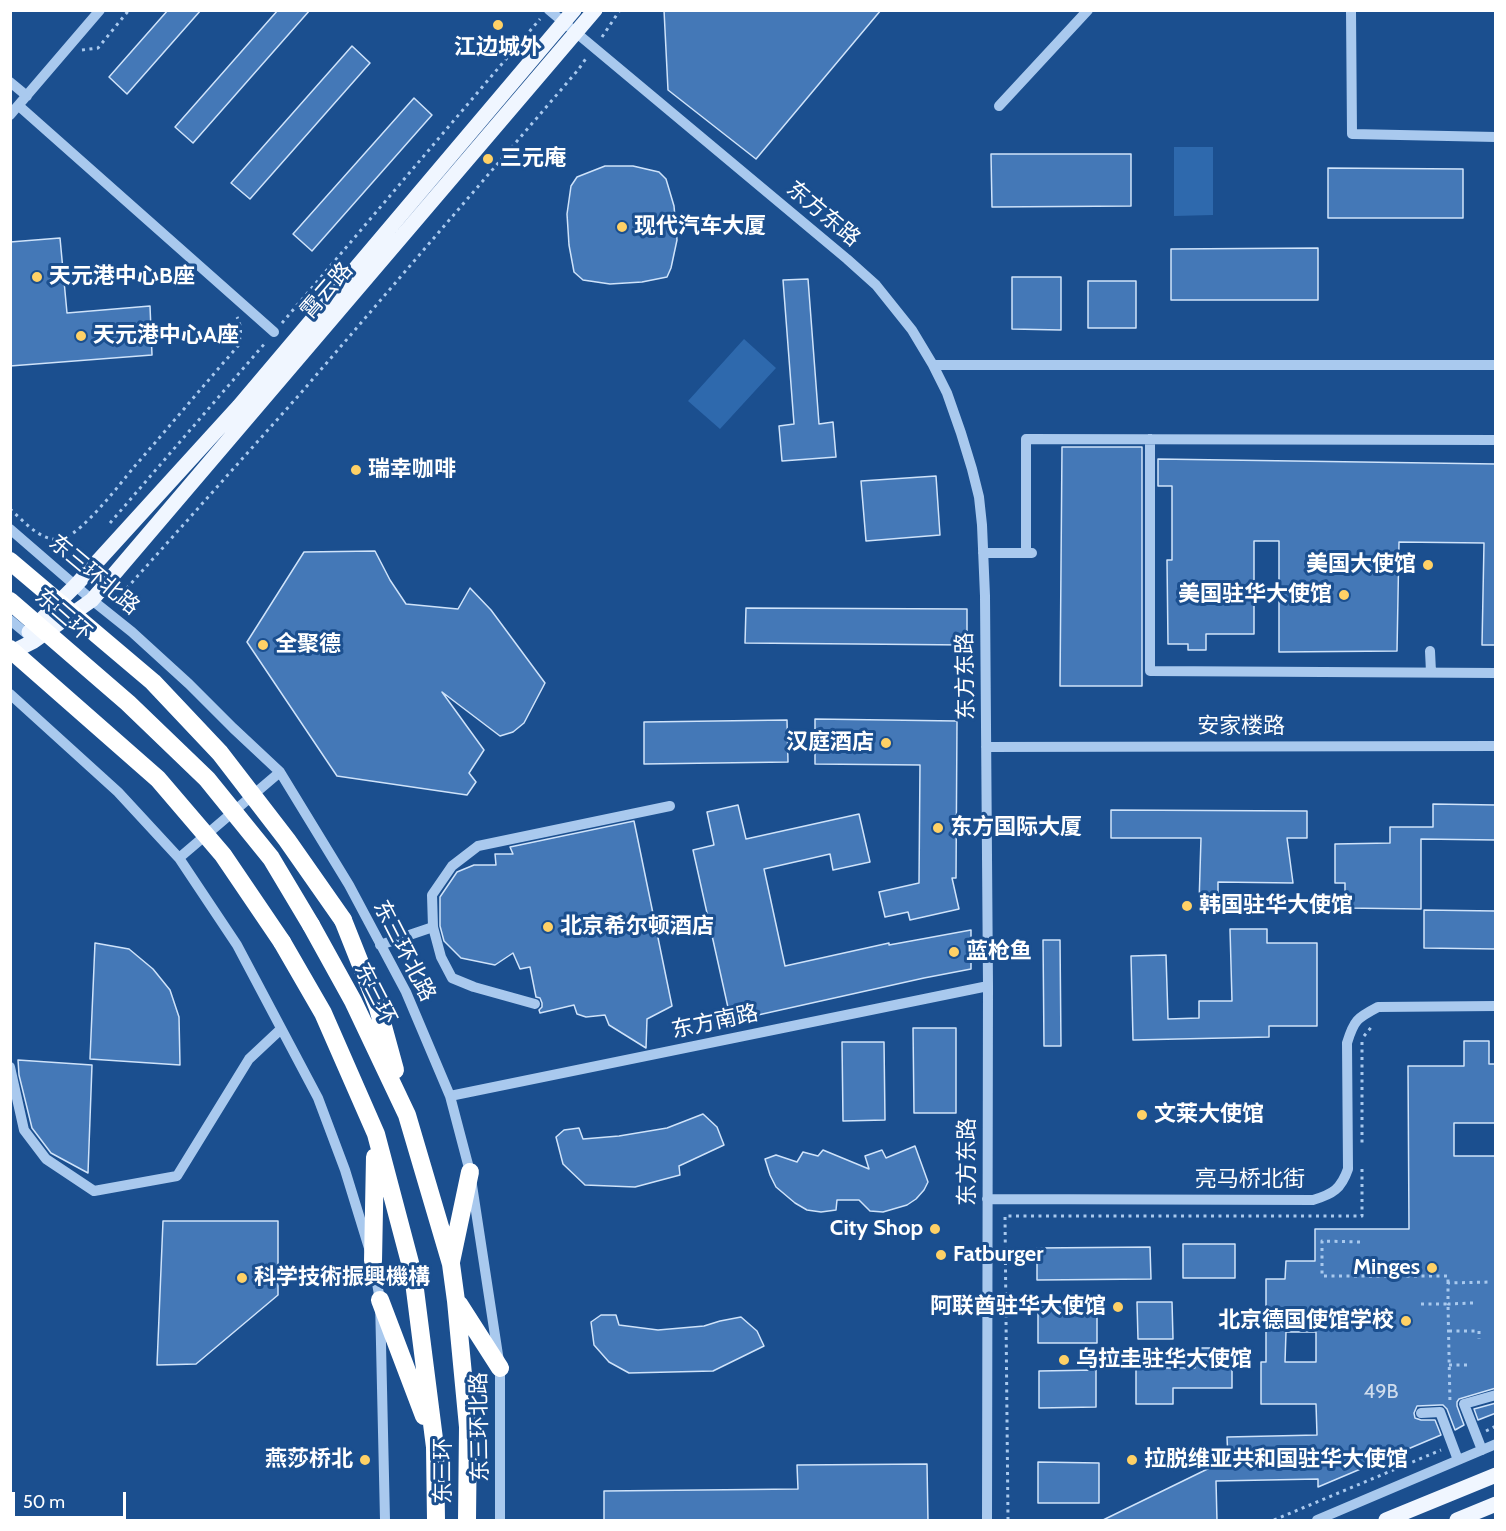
<!DOCTYPE html>
<meta charset="utf-8">
<style>
body{margin:0}
#map{position:relative;width:1506px;height:1531px;overflow:hidden;background:#1b4f8f;font-family:Cabin,sans-serif}
canvas{display:block}
.frame{position:absolute;inset:0;border:12px solid #fff;pointer-events:none}
.scale{position:absolute;left:12px;top:1492px;width:114px;height:27px;box-sizing:border-box;border:3px solid #fff;border-top:0;padding-left:8px;font-size:18px;line-height:21px;white-space:nowrap;color:#fff;-webkit-text-stroke:4px #1b4f8f;paint-order:stroke}
</style>
<div id="map">
<canvas width="1506" height="1531"></canvas>
<div class="frame"></div>
<div class="scale">50 m</div>
</div>
<script>
const ctx = document.querySelector('canvas').getContext('2d');
ctx.lineJoin = 'round';
function paint(path, color) {
  ctx.fillStyle = color;
  ctx.fill(path, 'evenodd');
}
function stroke(path, color, width, dash) {
  ctx.strokeStyle = color;
  ctx.lineWidth = width;
  ctx.lineCap = dash ? 'butt' : 'round';
  ctx.setLineDash(dash || []);
  ctx.stroke(path);
}
function write(font, color, halo, rows, align = 'center') {
  ctx.font = font + ' Cabin,"Noto Sans SC",sans-serif';
  ctx.lineWidth = 6;
  ctx.setLineDash([]);
  ctx.textBaseline = 'middle';
  ctx.strokeStyle = halo;
  ctx.fillStyle = color;
  for (const [text, x, y, turn = 0] of rows) {
    ctx.save();
    ctx.translate(x, y);
    ctx.rotate((+turn || 0) * Math.PI / 180);
    ctx.textAlign = isNaN(turn) ? turn : align;
    if (halo) ctx.strokeText(text, 0, 0);
    ctx.fillText(text, 0, 0);
    ctx.restore();
  }
}
const green = new Path2D(`
 M 1174,147 L 1213,147 L 1213,215 L 1174,216 Z
 M 744,339 L 776,368 L 720,429 L 688,401 Z`);
const building = new Path2D(`
 M 168,10 L 201,10 L 127,94 L 109,77 Z
 M 278,10 L 310,10 L 193,143 L 175,127 Z
 M 664,10 L 881,10 L 756,159 L 668,90 Z
 M 352,46 L 370,63 L 250,199 L 231,183 Z
 M 414,98 L 432,115 L 312,251 L 293,234 Z
 M 991,154 L 1131,154 L 1131,206 L 992,207 Z
 M 605,166 L 633,166 L 659,172 L 666,179 L 674,206 L 677,240 L 671,268 L 667,277 L 642,282 L 610,284 L 583,280 L 574,272 L 569,245 L 567,214 L 571,186 L 577,177 Z
 M 1328,168 L 1463,169 L 1463,218 L 1328,218 Z
 M 60,238 L 67,313 L 150,306 L 152,355 L 10,366 L 10,242 Z
 M 1318,248 L 1318,300 L 1171,300 L 1171,249 Z
 M 1012,277 L 1061,277 L 1061,330 L 1012,329 Z
 M 808,279 L 819,424 L 833,422 L 836,457 L 782,461 L 779,426 L 794,424 L 783,280 Z
 M 1088,281 L 1136,281 L 1136,328 L 1088,328 Z
 M 1062,447 L 1142,447 L 1142,686 L 1060,686 Z
 M 1158,459 L 1496,464 L 1496,645 L 1482,645 L 1484,543 L 1399,542 L 1397,651 L 1279,652 L 1279,541 L 1254,541 L 1254,634 L 1206,634 L 1206,650 L 1188,650 L 1188,644 L 1168,644 L 1167,560 L 1172,560 L 1172,486 L 1158,486 Z
 M 936,476 L 940,535 L 866,541 L 861,481 Z
 M 375,551 L 390,580 L 406,604 L 458,609 L 470,588 L 491,610 L 545,683 L 524,723 L 513,732 L 500,736 L 442,692 L 484,750 L 469,773 L 476,782 L 467,795 L 337,776 L 247,642 L 304,552 Z
 M 746,608 L 967,609 L 967,645 L 745,643 Z
 M 815,719 L 957,721 L 956,878 L 952,878 L 959,909 L 910,920 L 908,912 L 885,917 L 879,892 L 919,883 L 920,765 L 815,764 Z
 M 787,720 L 788,762 L 644,764 L 644,722 Z
 M 1433,804 L 1496,805 L 1496,840 L 1421,839 L 1421,909 L 1345,908 L 1345,883 L 1335,883 L 1335,844 L 1390,843 L 1390,827 L 1433,827 Z
 M 738,805 L 746,839 L 859,814 L 870,862 L 833,870 L 830,854 L 764,869 L 785,966 L 889,943 L 889,945 L 971,930 L 971,969 L 924,978 L 731,1021 L 693,850 L 714,845 L 707,812 Z
 M 1111,810 L 1307,811 L 1307,838 L 1287,838 L 1293,883 L 1218,882 L 1218,905 L 1199,904 L 1201,838 L 1111,838 Z
 M 634,821 L 672,1006 L 647,1019 L 646,1048 L 609,1025 L 605,1015 L 586,1017 L 577,1014 L 574,1005 L 540,1013 L 539,1010 L 542,1007 L 542,1003 L 540,998 L 536,997 L 530,967 L 520,969 L 513,953 L 495,965 L 461,958 L 444,941 L 440,926 L 440,897 L 457,872 L 474,865 L 496,865 L 495,854 L 513,854 L 510,847 Z
 M 1424,910 L 1496,911 L 1496,949 L 1424,948 Z
 M 1230,929 L 1267,929 L 1267,943 L 1317,943 L 1317,1026 L 1269,1026 L 1269,1037 L 1133,1040 L 1131,956 L 1166,955 L 1168,1019 L 1199,1018 L 1199,1001 L 1232,1001 Z
 M 1043,940 L 1060,940 L 1061,1046 L 1044,1046 Z
 M 95,943 L 129,949 L 153,969 L 170,990 L 179,1017 L 180,1065 L 90,1059 Z
 M 913,1028 L 956,1028 L 956,1113 L 914,1113 Z
 M 1464,1041 L 1489,1041 L 1489,1064 L 1496,1064 L 1496,1123 L 1454,1123 L 1454,1156 L 1496,1156 L 1496,1388 L 1459,1399 L 1457,1402 L 1457,1406 L 1464,1425 L 1455,1430 L 1447,1409 L 1443,1405 L 1440,1405 L 1417,1406 L 1414,1413 L 1415,1418 L 1421,1420 L 1435,1420 L 1441,1435 L 1318,1487 L 1318,1479 L 1216,1481 L 1217,1521 L 1101,1521 L 1228,1459 L 1227,1437 L 1317,1435 L 1316,1404 L 1261,1404 L 1261,1362 L 1266,1362 L 1266,1279 L 1285,1279 L 1286,1261 L 1315,1261 L 1315,1229 L 1409,1229 L 1408,1066 L 1464,1066 ZM 1286,1332 L 1316,1332 L 1316,1362 L 1285,1362 Z
 M 842,1042 L 884,1042 L 885,1120 L 843,1121 Z
 M 18,1060 L 92,1065 L 88,1173 L 51,1153 L 32,1128 L 19,1075 Z
 M 703,1114 L 717,1127 L 724,1145 L 679,1166 L 680,1175 L 635,1187 L 585,1185 L 563,1164 L 556,1137 L 564,1130 L 579,1128 L 583,1139 L 619,1136 L 667,1128 Z
 M 915,1146 L 928,1182 L 924,1190 L 916,1199 L 907,1205 L 883,1212 L 870,1211 L 859,1200 L 837,1200 L 836,1210 L 821,1212 L 807,1210 L 795,1203 L 776,1187 L 770,1175 L 765,1159 L 776,1155 L 797,1162 L 803,1152 L 818,1156 L 823,1150 L 869,1169 L 865,1156 L 882,1150 L 886,1158 Z
 M 163,1221 L 278,1221 L 278,1295 L 196,1364 L 157,1365 Z
 M 1183,1244 L 1235,1244 L 1235,1278 L 1183,1278 Z
 M 1150,1247 L 1151,1279 L 1037,1280 L 1037,1248 Z
 M 1137,1302 L 1172,1302 L 1173,1339 L 1138,1339 Z
 M 1038,1304 L 1097,1304 L 1097,1343 L 1038,1343 Z
 M 601,1315 L 616,1315 L 619,1325 L 658,1330 L 704,1326 L 720,1321 L 741,1317 L 757,1331 L 764,1346 L 713,1371 L 629,1373 L 609,1362 L 594,1345 L 591,1322 Z
 M 1195,1348 L 1232,1348 L 1232,1388 L 1173,1388 L 1173,1404 L 1136,1404 L 1136,1368 L 1195,1368 Z
 M 1096,1370 L 1096,1407 L 1039,1408 L 1039,1371 Z
 M 1496,1403 L 1496,1413 L 1478,1420 L 1474,1409 Z
 M 1038,1462 L 1099,1463 L 1099,1503 L 1038,1503 Z
 M 927,1464 L 928,1521 L 604,1521 L 604,1491 L 798,1489 L 797,1465 Z`);
const path = new Path2D(`
 M 602,37 L 620,10
 M 82,50 L 98,48 L 129,10
 M 282,323 L 540,19
 M 10,509 C 24,521 43,545 64,538 C 83,532 120,484 134,467 C 169,427 203,386 238,346 C 241,335 242,327 237,317
 M 110,523 L 266,342
 M 119,590 L 127,588 L 300,394 L 578,70 L 587,57
 M 1364,1036 L 1373,1025
 M 1362,1042 L 1362,1143
 M 1360,1242 L 1322,1241 L 1322,1276 L 1448,1276 L 1448,1283
 M 1473,1303 L 1448,1304 L 1448,1283 L 1491,1282
 M 1421,1304 L 1448,1304 L 1450,1404
 M 1449,1331 L 1479,1331 L 1479,1339
 M 1449,1365 L 1470,1365
 M 1486,1431 L 1496,1426
 M 1008,1520 L 1005,1216 L 1362,1216 L 1362,1168
 M 1274,1520 L 1441,1450`);
const minor = new Path2D(`
 M 549,10 L 847,259 L 876,285 L 912,330 L 933,365 L 947,393 L 961,433 L 972,469 L 979,497 L 982,525 L 985,596 L 988,986 L 987,1520
 M 1351,10 L 1352,134 L 1496,137
 M 10,82 L 27,96
 M 19,106 L 274,332
 M 999,106 L 1088,10
 M 10,115 L 100,10
 M 933,365 L 1496,365
 M 1150,439 L 1150,671 L 1496,673
 M 10,529 L 92,600 L 132,632 L 189,684 L 233,728 L 280,772 L 349,885 L 406,992 L 450,1096 L 470,1172 L 500,1368 L 500,1520
 M 983,553 L 1032,553
 M 1026,553 L 1026,439 L 1496,440
 M 10,620 L 33,639
 M 1430,651 L 1431,672
 M 10,694 L 118,792 L 179,858 L 237,945 L 318,1098 L 345,1170 L 373,1261 L 380,1300 L 385,1520
 M 986,747 L 1496,746
 M 179,858 L 280,772
 M 433,927 L 441,957 L 452,978 L 474,987 L 535,1004
 M 380,945 L 433,927 L 432,895 L 452,866 L 478,846 L 670,806
 M 10,1067 L 24,1130 L 46,1159 L 94,1191 L 177,1176 L 249,1059 L 281,1029
 M 450,1096 L 988,986
 M 987,1199 L 1313,1200 C 1333,1194 1341,1189 1348,1169 L 1347,1043 C 1354,1020 1357,1018 1378,1007 L 1496,1006
 M 1421,1413 L 1440,1412 L 1458,1460
 M 1482,1450 L 1464,1404 L 1496,1395
 M 1317,1520 L 1496,1444`);
const major = new Path2D(`
 M 29,632 L 76,585 L 239,406 L 574,10
 M 10,653 L 34,641 L 92,600 L 595,10
 M 1386,1520 L 1496,1475
 M 1457,1520 L 1496,1504`);
const highway = new Path2D(`
 M 343,920 L 378,1008 L 395,1070
 M 311,925 L 353,1001 L 407,1115 L 451,1264 L 456,1301 L 468,1427 L 467,1520
 M 282,942 L 323,1013 L 376,1134 L 413,1274 L 435,1447 L 436,1520
 M 373,1261 L 375,1157
 M 451,1262 L 470,1172
 M 380,1300 L 424,1416
 M 459,1304 L 500,1368`);
const highwayBridge = new Path2D(`
 M 10,561 L 153,682 L 220,753 L 287,840 L 343,920
 M 10,601 L 128,703 L 207,779 L 271,858 L 311,925
 M 10,649 L 158,779 L 223,855 L 282,942`);
const markers = [
 [498,25,6,"#ffd166"],
 [488,159,6,"#ffd166"],
 [622,227,6,"#ffd166"],
 [37,277,6,"#ffd166"],
 [81,336,6,"#ffd166"],
 [356,470,6,"#ffd166"],
 [1428,565,6,"#ffd166"],
 [1344,595,6,"#ffd166"],
 [263,645,6,"#ffd166"],
 [886,743,6,"#ffd166"],
 [938,828,6,"#ffd166"],
 [1187,906,6,"#ffd166"],
 [548,927,6,"#ffd166"],
 [954,952,6,"#ffd166"],
 [1142,1115,6,"#ffd166"],
 [935,1229,6,"#ffd166"],
 [941,1255,6,"#ffd166"],
 [1432,1268,6,"#ffd166"],
 [242,1278,6,"#ffd166"],
 [1118,1307,6,"#ffd166"],
 [1406,1321,6,"#ffd166"],
 [1064,1360,6,"#ffd166"],
 [365,1460,6,"#ffd166"],
 [1132,1460,6,"#ffd166"]
];
const numberNames = [
 ["49B",1381,1392]
];
const poiNames = [
 ["江边城外",498,48,"center"],
 ["三元庵",500,159],
 ["现代汽车大厦",634,227],
 ["天元港中心B座",49,277],
 ["天元港中心A座",93,336],
 ["瑞幸咖啡",368,470],
 ["美国大使馆",1416,565,"right"],
 ["美国驻华大使馆",1332,595,"right"],
 ["全聚德",275,645],
 ["汉庭酒店",874,743,"right"],
 ["东方国际大厦",950,828],
 ["韩国驻华大使馆",1199,906],
 ["北京希尔顿酒店",560,927],
 ["蓝枪鱼",966,952],
 ["文莱大使馆",1154,1115],
 ["City Shop",923,1229,"right"],
 ["Fatburger",953,1255],
 ["Minges",1420,1268,"right"],
 ["科学技術振興機構",254,1278],
 ["阿联酋驻华大使馆",1106,1307,"right"],
 ["北京德国使馆学校",1394,1321,"right"],
 ["乌拉圭驻华大使馆",1076,1360],
 ["燕莎桥北",353,1460,"right"],
 ["拉脱维亚共和国驻华大使馆",1144,1460]
];
const streetNames = [
 ["东方东路",823,214,40],
 ["霄云路",327,291,-49],
 ["东三环北路",94,575,40],
 ["东三环",63,615,41],
 ["东方东路",966,676,-91],
 ["安家楼路",1241,727],
 ["东三环北路",404,951,63],
 ["东三环",375,994,63],
 ["东方南路",715,1022,-12],
 ["东方东路",968,1162,-90],
 ["亮马桥北街",1250,1180],
 ["东三环北路",480,1427,-91],
 ["东三环",444,1471,-90]
];
paint(green, '#2e69ad');
paint(building, '#4478b7');
stroke(building, '#cfe3fa', 1.5);
stroke(path, '#a9c9ee', 3, [3, 4.5]);
stroke(minor, '#a9c9ee', 10);
stroke(major, '#f0f6ff', 15);
stroke(highway, '#fff', 18);
stroke(highwayBridge, '#fff', 18);
for (const [x, y, r, color] of markers) {
  const dot = new Path2D();
  dot.arc(x, y, r, 0, 2 * Math.PI);
  ctx.fillStyle = color;
  ctx.fill(dot);
  stroke(dot, '#1b4f8f', 2);
}
write('20px', '#d0dded', null, numberNames);
write('bold 22px', '#fff', '#1b4f8f', poiNames, 'left');
write('22px', '#fff', '#1b4f8f', streetNames);
</script>
